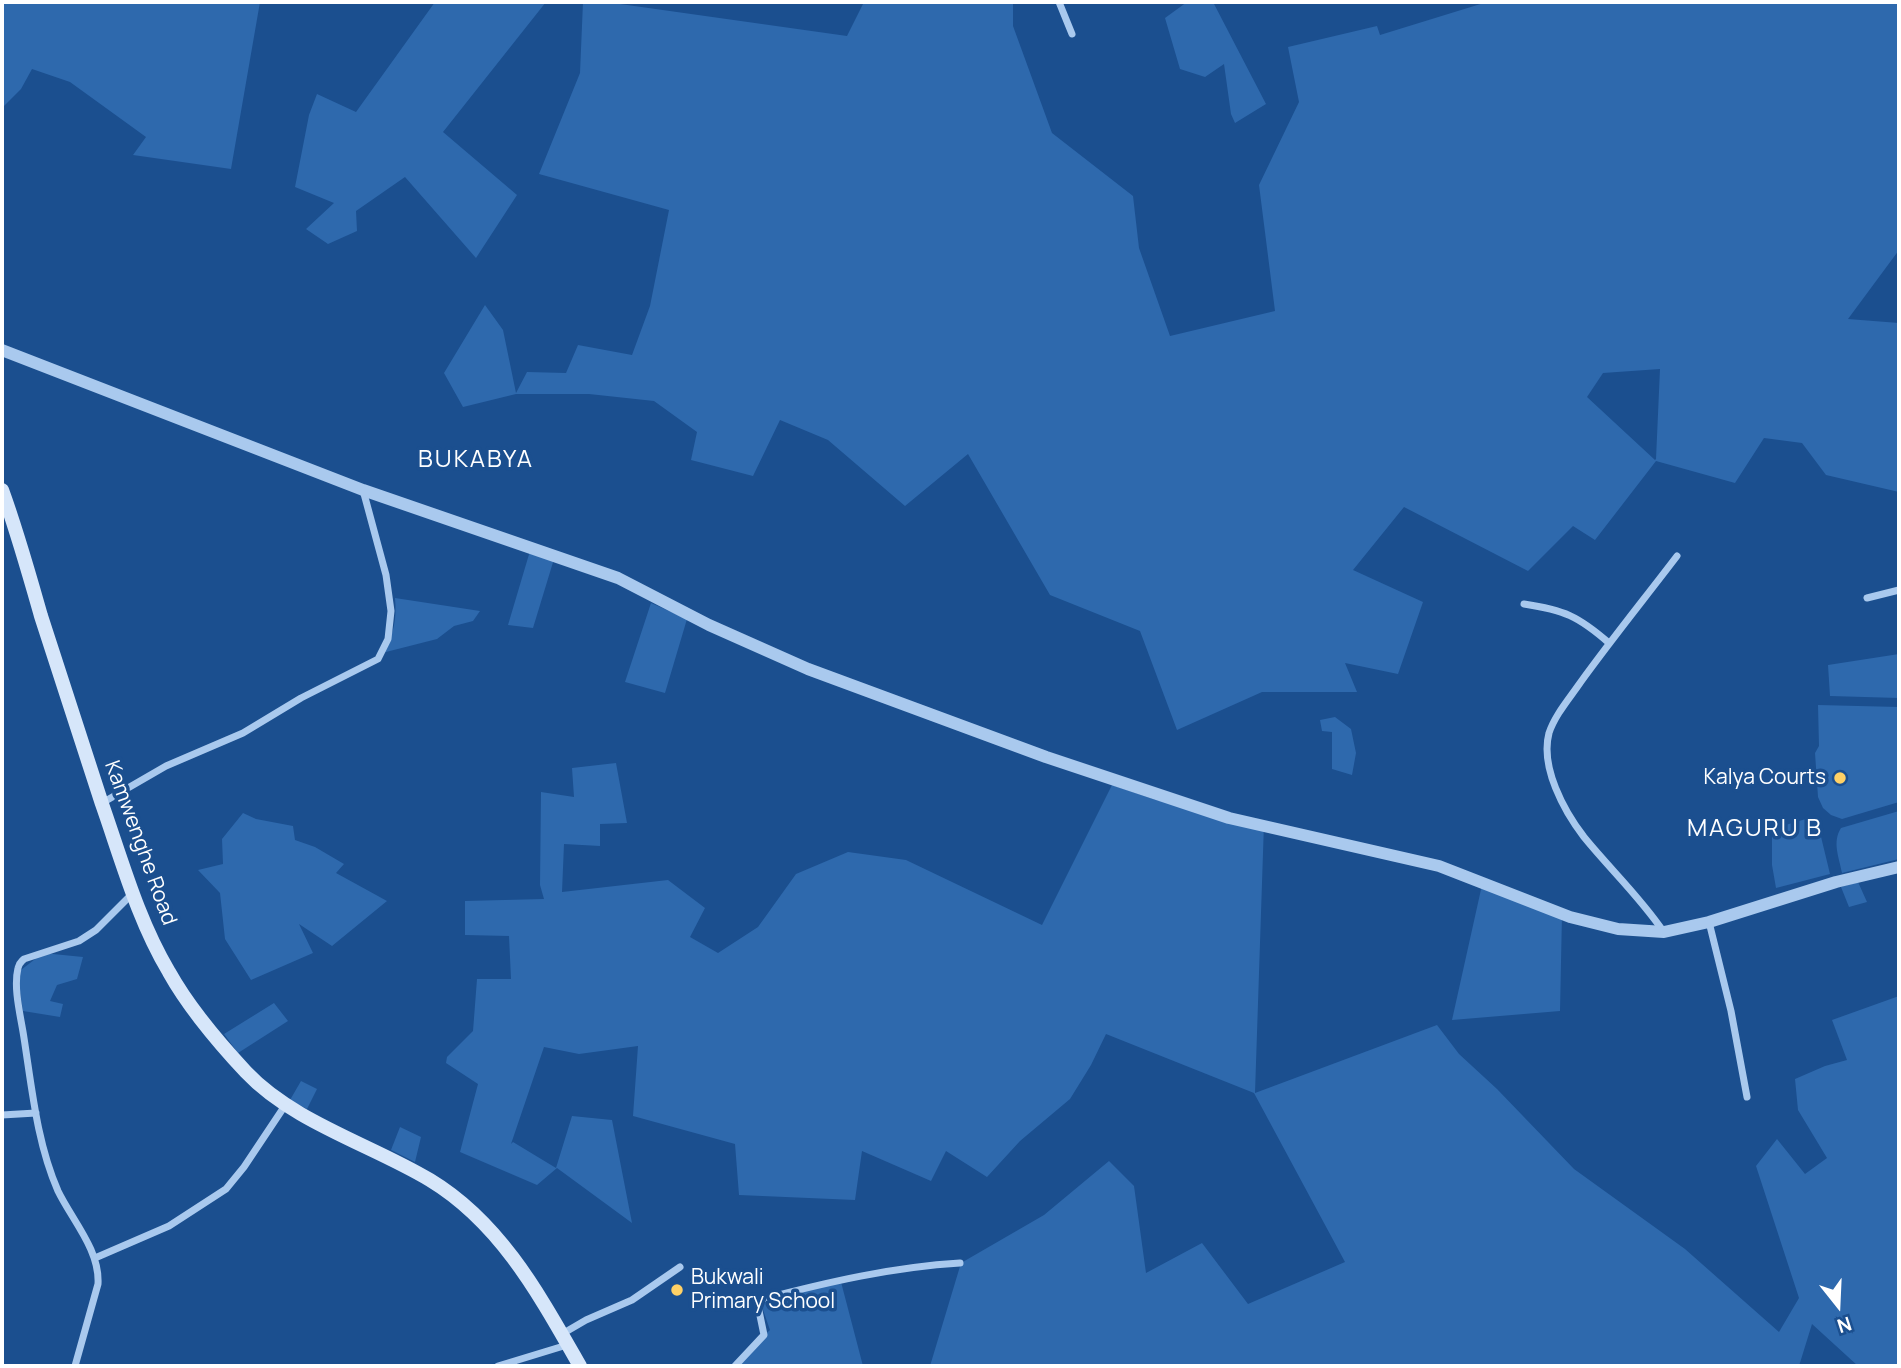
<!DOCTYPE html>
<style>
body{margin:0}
#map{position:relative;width:1901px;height:1368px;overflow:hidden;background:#1b4f8f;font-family:Manrope,sans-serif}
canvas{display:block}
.frame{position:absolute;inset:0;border:4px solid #fff;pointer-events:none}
.north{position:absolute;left:1803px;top:1270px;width:70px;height:70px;-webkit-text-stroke:5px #1b4f8f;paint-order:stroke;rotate:162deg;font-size:19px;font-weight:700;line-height:28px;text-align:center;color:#fff}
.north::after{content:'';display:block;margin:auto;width:24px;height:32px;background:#fff;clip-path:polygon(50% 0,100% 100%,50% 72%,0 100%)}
</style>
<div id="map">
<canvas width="1901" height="1368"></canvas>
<div class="frame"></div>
<div class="north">N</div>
</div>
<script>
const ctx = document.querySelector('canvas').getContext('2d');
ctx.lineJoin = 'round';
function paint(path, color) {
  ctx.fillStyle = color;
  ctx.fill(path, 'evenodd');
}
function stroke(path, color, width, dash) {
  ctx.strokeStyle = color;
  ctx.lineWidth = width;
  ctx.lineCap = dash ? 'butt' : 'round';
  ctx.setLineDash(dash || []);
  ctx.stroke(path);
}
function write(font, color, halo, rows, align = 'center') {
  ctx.font = font + ' Manrope,sans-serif';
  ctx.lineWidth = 7;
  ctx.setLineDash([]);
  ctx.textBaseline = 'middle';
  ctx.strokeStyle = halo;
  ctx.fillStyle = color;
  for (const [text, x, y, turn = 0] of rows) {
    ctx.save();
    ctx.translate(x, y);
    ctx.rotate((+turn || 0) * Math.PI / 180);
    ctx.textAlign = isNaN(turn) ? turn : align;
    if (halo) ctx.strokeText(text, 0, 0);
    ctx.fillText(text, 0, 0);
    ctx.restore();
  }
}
const green = new Path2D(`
 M 2,2 L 260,2 L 231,169 L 133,155 L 146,137 L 70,82 L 32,69 L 21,89 L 2,108 Z
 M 435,2 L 546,2 L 443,132 L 517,195 L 476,258 L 405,177 L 356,211 L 357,231 L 328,244 L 306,229 L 334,203 L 295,187 L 309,115 L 317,94 L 356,112 Z
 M 583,2 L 606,2 L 847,36 L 864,2 L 1013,2 L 1013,26 L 1052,133 L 1133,196 L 1139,248 L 1170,336 L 1275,311 L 1259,185 L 1299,102 L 1288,47 L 1377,26 L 1380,35 L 1487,2 L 1899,2 L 1899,250 L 1848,319 L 1899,323 L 1899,492 L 1826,475 L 1802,443 L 1764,438 L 1735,483 L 1656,461 L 1595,540 L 1573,526 L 1528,571 L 1404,507 L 1353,570 L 1423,602 L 1398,674 L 1345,663 L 1357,692 L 1262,692 L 1177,730 L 1140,631 L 1050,595 L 968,454 L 905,506 L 828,440 L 780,420 L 753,476 L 691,460 L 697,432 L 654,401 L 589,394 L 516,394 L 463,407 L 444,373 L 485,305 L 503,330 L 516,393 L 527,372 L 566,373 L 578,345 L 632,355 L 650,306 L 669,210 L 539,174 L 580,73 ZM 1660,369 L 1656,459 L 1655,460 L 1587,397 L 1603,373 Z
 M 1187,2 L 1213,2 L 1266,104 L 1235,123 L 1231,114 L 1224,64 L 1205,77 L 1180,69 L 1165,18 Z
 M 530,551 L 554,559 L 533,628 L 508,625 Z
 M 395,598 L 480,611 L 473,621 L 454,626 L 437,639 L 382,653 C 394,636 397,618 395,598 Z
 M 651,603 L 687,619 L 665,693 L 625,682 Z
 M 1899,654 L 1899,698 L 1830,696 L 1828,665 Z
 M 1818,705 L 1899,707 L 1899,802 L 1842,819 L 1831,815 L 1823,808 L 1818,797 L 1815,753 L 1819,746 Z
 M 1335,717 L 1351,729 L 1356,753 L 1352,775 L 1332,769 L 1332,732 L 1322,731 L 1320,720 Z
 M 616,763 L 627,823 L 600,824 L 600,846 L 564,844 L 562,892 L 668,880 L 705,908 L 690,937 L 718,953 L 758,927 L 796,874 L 848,852 L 906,860 L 1042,925 L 1112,785 L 1156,800 L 1264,823 L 1255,1093 L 1437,1025 L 1459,1054 L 1497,1089 L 1574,1169 L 1685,1249 L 1779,1332 L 1799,1298 L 1756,1166 L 1777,1139 L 1805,1174 L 1827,1158 L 1798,1110 L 1795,1079 L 1825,1066 L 1847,1060 L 1832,1020 L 1899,996 L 1899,1366 L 1858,1366 L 1812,1324 L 1799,1366 L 930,1366 L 961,1263 L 1044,1215 L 1109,1161 L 1134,1186 L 1146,1273 L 1202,1243 L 1248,1304 L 1345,1262 L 1254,1093 L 1106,1034 L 1091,1065 L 1070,1099 L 1020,1141 L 987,1177 L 946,1151 L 931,1181 L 862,1151 L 855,1200 L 739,1195 L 735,1144 L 633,1116 L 638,1046 L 579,1054 L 544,1047 L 511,1144 L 513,1142 L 556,1168 L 572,1116 L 612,1120 L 632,1223 L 557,1168 L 537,1185 L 460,1152 L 478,1084 L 446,1063 L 447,1057 L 473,1031 L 477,979 L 511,979 L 509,936 L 465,935 L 465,901 L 544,899 L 540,885 L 541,792 L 574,797 L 572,768 Z
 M 1899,811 L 1899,859 L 1842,873 C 1839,857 1832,842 1841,828 Z
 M 243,813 L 256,819 L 293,826 L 295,840 L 315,847 L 344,864 L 336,873 L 387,901 L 332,946 L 299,924 L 313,953 L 251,980 L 225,939 L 220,893 L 198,870 L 223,864 L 222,839 Z
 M 1816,816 L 1830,874 L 1776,888 L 1772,865 L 1772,829 Z
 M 1858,882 L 1867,902 L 1849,907 L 1841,887 Z
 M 1482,885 L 1562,914 L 1560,1011 L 1452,1020 Z
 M 43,953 L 83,957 L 77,979 L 57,985 L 50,1001 L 63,1004 L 60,1017 L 23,1011 L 17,973 Z
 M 274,1003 L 288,1021 L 238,1053 L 224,1034 Z
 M 301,1081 L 317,1089 L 307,1109 L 290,1100 Z
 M 400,1127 L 421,1137 L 415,1162 L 391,1150 Z
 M 841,1282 L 863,1366 L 730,1366 L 770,1330 L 761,1304 L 764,1301 Z`);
const minor = new Path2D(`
 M 1059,2 L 1072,34
 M 1867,598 L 1899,590
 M 1524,604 C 1564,610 1578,616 1609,643
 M 102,803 L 166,766 L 243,733 L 301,698 L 378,659 L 388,639 L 391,611 L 386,575 L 363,490
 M 1709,922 L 1731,1011 L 1747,1097
 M 1663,931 C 1640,897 1610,869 1584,837 C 1564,811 1540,767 1549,733 C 1555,715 1569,699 1580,683 C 1611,640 1645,598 1677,556
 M 2,1115 L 36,1113
 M 95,1258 L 169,1226 L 226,1189 L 244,1167 L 286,1104
 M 562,1334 L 586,1320 L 632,1300 L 680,1267
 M 75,1366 L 98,1284 C 100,1250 72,1220 58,1191 C 37,1143 32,1089 24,1038 C 21,1017 13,989 18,968 C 19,963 20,963 24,959 L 79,941 L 96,930 L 132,894
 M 498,1366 L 567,1345
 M 735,1366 L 764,1335 L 758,1306 L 763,1299 C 828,1282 893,1267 960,1263`);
const tertiary = new Path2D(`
 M 2,350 L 363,490 L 618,578 L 709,625 L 808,669 L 1046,757 L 1229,818 L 1439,866 L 1570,917 L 1618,929 L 1664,932 L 1709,922 L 1836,882 L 1899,867`);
const secondary = new Path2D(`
 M 2,490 C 17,531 29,574 41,616 C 61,679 82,741 102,804 C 122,861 138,920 169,972 C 189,1008 218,1042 246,1072 C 293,1122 372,1145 430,1180 C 501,1223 540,1296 580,1366`);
const markers = [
 [1840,778,7,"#ffd166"],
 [677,1290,7,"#ffd166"]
];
const poiNames = [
 ["Kalya Courts",1826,778],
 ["Bukwali",691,1278,"left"],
 ["Primary School",691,1302,"left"]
];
const streetNames = [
 ["Kamwenghe Road",140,843,70]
];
const quarterNames = [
 ["BUKABYA",476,460],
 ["MAGURU B",1755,829]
];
paint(green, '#2e69ad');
stroke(minor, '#a9c9ee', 7);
stroke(tertiary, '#a9c9ee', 12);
stroke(secondary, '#d6e6fa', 14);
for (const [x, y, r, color] of markers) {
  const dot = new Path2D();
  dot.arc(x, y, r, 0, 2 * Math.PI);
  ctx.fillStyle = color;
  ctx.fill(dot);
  stroke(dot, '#1b4f8f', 2.5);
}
write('21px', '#fff', '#1b4f8f', poiNames, 'right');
write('21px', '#fff', '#1b4f8f', streetNames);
ctx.letterSpacing = '2px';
write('24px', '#fff', '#1b4f8f', quarterNames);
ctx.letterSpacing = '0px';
</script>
